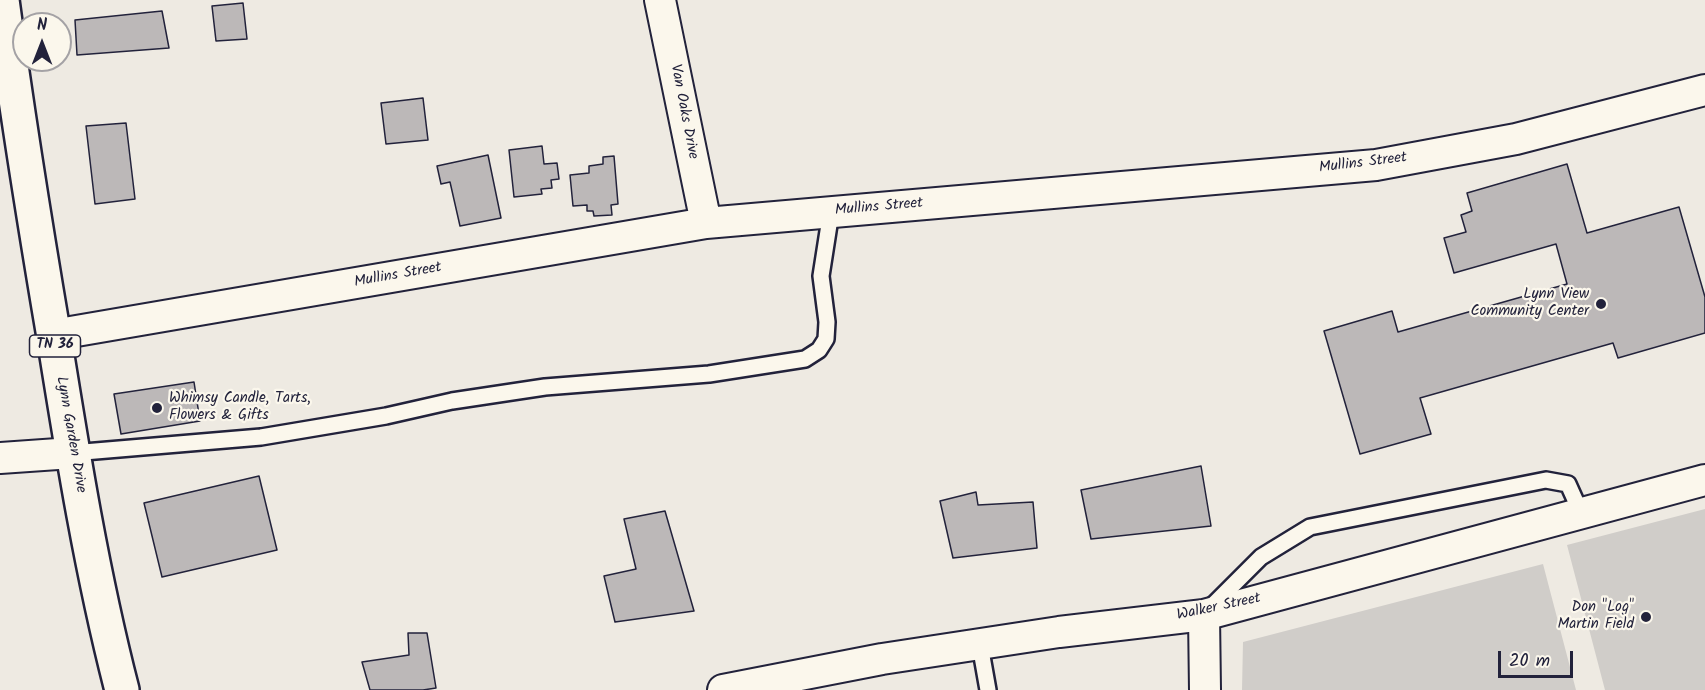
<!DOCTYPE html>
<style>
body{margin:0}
#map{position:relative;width:1705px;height:690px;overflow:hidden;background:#eeeae2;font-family:Kalam,sans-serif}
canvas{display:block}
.north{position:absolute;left:12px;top:12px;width:60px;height:60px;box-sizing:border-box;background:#fbf7ec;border:2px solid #a4a2a5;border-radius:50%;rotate:0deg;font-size:16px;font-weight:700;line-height:24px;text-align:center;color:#22223b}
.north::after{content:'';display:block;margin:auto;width:21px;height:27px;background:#22223b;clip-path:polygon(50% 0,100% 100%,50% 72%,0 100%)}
.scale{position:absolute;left:1498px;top:651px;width:75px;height:27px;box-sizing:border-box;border:3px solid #22223b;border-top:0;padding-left:8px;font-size:18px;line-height:21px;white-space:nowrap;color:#22223b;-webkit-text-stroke:4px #fbf7ec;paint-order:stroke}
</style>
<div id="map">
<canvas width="1705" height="690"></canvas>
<div class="north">N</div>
<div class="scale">20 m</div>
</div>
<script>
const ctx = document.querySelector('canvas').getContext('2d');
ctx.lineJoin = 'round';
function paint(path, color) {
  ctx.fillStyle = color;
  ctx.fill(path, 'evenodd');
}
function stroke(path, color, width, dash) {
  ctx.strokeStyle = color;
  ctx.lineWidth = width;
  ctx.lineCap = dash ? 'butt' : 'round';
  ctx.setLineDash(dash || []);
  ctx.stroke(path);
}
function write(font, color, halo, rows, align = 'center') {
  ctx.font = font + ' Kalam,sans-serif';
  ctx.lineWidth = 4.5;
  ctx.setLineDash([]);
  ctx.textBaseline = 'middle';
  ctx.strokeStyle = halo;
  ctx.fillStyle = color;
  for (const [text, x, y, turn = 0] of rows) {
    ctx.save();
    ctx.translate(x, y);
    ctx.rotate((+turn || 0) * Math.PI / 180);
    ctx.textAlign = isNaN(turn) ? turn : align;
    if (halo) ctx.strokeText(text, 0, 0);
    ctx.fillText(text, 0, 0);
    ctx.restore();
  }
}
const green = new Path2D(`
 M 1705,509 L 1705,690 L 1605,690 L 1567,545 Z
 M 1543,564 L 1576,690 L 1242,690 L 1243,642 Z`);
const building = new Path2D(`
 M 243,3 L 247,39 L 216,41 L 212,6 Z
 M 162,11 L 169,48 L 77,55 L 75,20 Z
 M 423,98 L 428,140 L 386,144 L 381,103 Z
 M 126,123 L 135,199 L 95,204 L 86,126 Z
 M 542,146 L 544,164 L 557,163 L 559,179 L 551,180 L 552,188 L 541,189 L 542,194 L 514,197 L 509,150 Z
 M 488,155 L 501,218 L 460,226 L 450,182 L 441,184 L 437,166 Z
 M 614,156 L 618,204 L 611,205 L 612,215 L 594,216 L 593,211 L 587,211 L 587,205 L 573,206 L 570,175 L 589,173 L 589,166 L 603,164 L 603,157 Z
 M 1567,164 L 1587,233 L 1679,207 L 1705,297 L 1705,333 L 1618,358 L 1613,343 L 1420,398 L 1431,434 L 1360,454 L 1324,331 L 1392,311 L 1398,332 L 1567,284 L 1556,244 L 1454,273 L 1444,238 L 1466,232 L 1461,215 L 1472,211 L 1467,193 Z
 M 194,382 L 200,421 L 121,434 L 114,394 Z
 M 1201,466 L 1211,526 L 1091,539 L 1081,490 Z
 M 259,476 L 277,550 L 162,577 L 144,503 Z
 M 976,492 L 978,505 L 1033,502 L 1037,548 L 953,558 L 940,501 Z
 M 665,511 L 694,611 L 615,622 L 604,576 L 636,569 L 624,519 Z
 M 408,633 L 427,633 L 436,688 L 423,690 L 370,690 L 362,662 L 409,655 Z`);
const lane = new Path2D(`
 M 72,453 L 261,437 L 386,416 L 452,401 L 545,387 L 709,374 L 805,359 L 819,350 L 826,339 L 827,322 L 821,276 L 831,212
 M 1210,608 L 1261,557 L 1310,527 L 1546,480 L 1568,484 L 1581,513
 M 980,645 L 988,690`);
const street = new Path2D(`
 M 660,0 L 706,223
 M 53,335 L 706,223 L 1376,165 L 1516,139 L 1705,90
 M 0,458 L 72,453
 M 1204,615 L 1205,690
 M 723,690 L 882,659 L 1059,632 L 1204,615 L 1705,480`);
const primary = new Path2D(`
 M 2,0 C 17,113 35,225 54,337 C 73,456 92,574 122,690`);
const markers = [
 [1601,304,6,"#22223b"],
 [157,408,6,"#22223b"],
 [1646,617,6,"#22223b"]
];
const shields = [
 [55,346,51]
];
const shieldNames = [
 ["TN 36",55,346]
];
const streetNames = [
 ["Van Oaks Drive",683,112,79],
 ["Mullins Street",1363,164,-7],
 ["Mullins Street",879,208,-5],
 ["Mullins Street",398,276,-10],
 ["Lynn Garden Drive",70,435,80],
 ["Walker Street",1219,608,-12]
];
const poiNames = [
 ["Lynn View",1589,295],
 ["Community Center",1589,312],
 ["Whimsy Candle, Tarts,",169,399,"left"],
 ["Flowers & Gifts",169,416,"left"],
 ["Don \"Log\"",1634,608],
 ["Martin Field",1634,625]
];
paint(green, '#d0cdc9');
paint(building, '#bcb8b8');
stroke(building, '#22223b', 1.5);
stroke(lane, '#22223b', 20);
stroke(street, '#22223b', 34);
stroke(primary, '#22223b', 38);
stroke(lane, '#fbf7ec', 15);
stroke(street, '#fbf7ec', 30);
stroke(primary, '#fbf7ec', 33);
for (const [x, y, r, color] of markers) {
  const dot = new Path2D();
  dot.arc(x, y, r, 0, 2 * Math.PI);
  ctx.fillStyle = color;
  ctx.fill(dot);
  stroke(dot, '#fbf7ec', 2);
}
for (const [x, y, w] of shields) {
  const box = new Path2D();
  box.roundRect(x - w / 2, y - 11, w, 22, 4.5);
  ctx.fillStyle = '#fbf7ec';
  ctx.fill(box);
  stroke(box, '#22223b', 1.5);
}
write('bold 14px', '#22223b', null, shieldNames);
write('15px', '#22223b', '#fbf7ec', streetNames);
write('15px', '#22223b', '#fbf7ec', poiNames, 'right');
</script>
